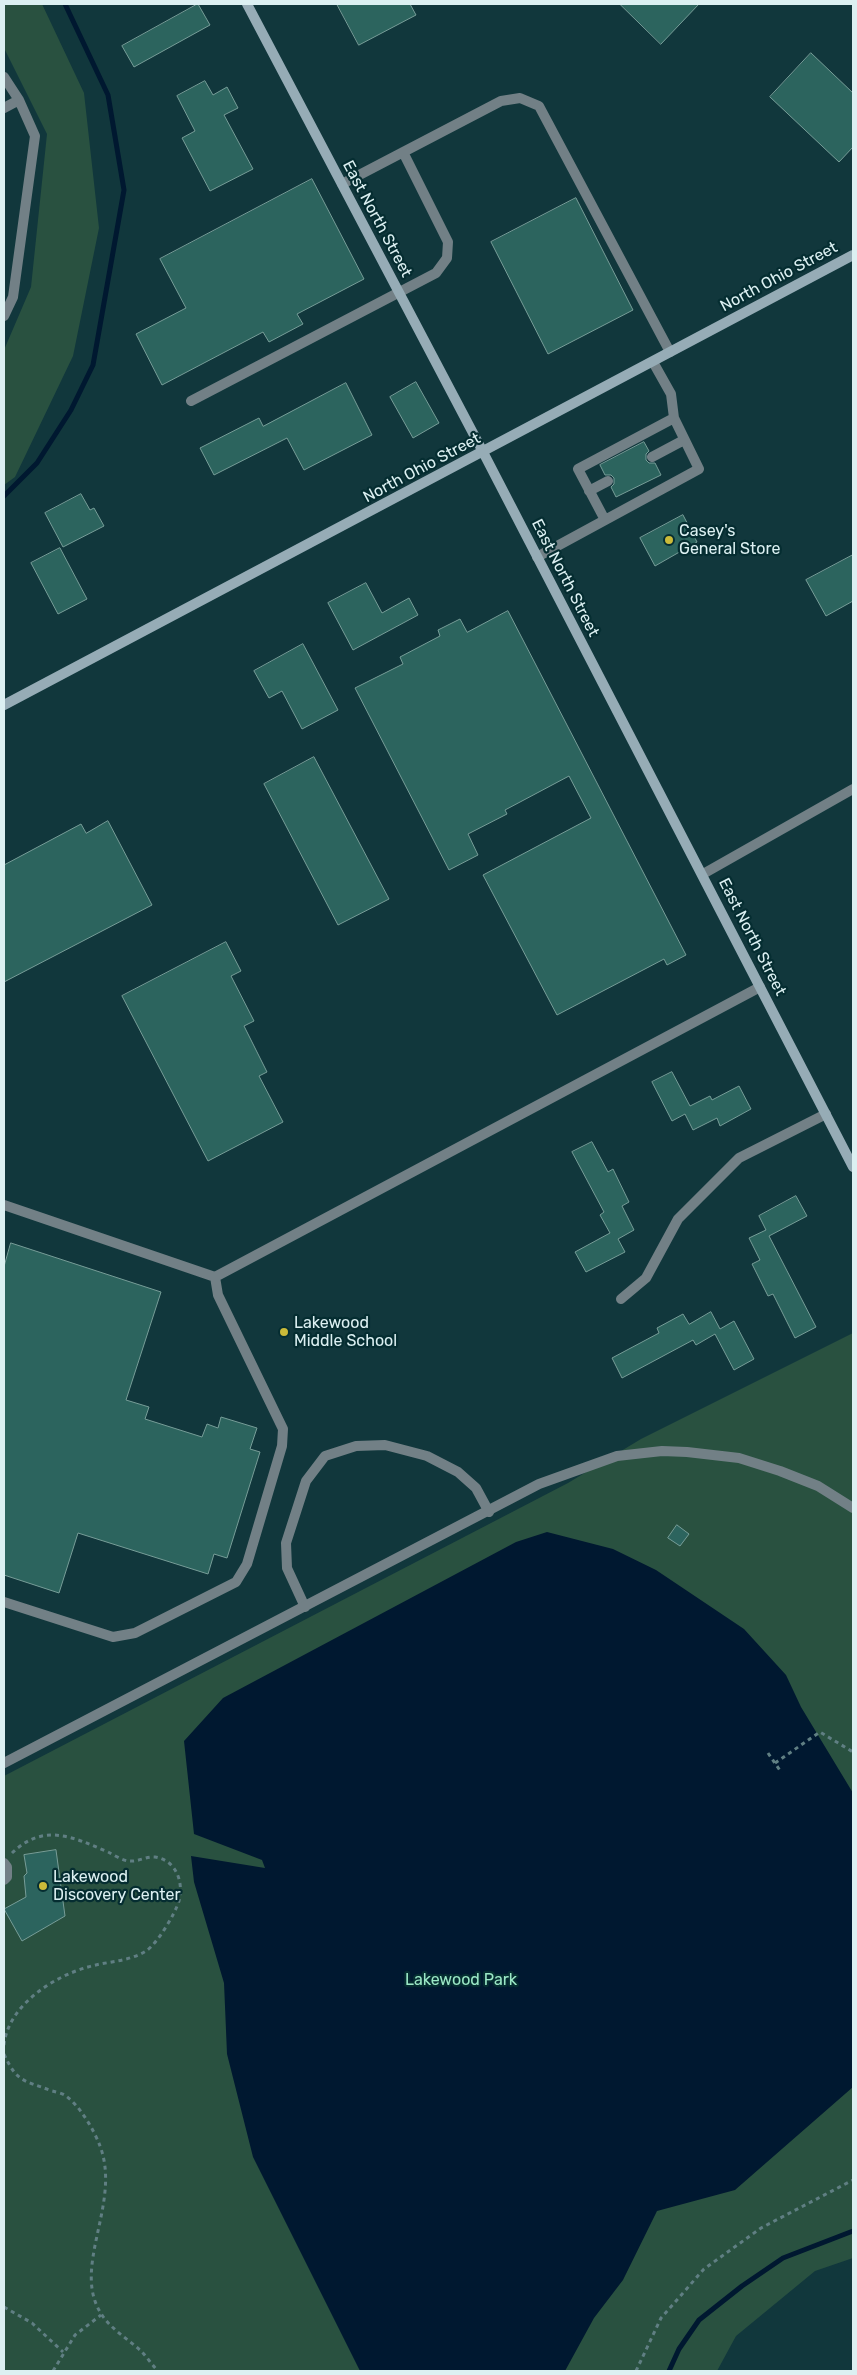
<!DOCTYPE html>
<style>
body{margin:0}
#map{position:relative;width:857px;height:2375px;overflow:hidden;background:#11373c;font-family:Rubik,sans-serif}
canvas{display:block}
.frame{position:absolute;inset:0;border:5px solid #dcf0f2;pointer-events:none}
</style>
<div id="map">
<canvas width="857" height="2375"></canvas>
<div class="frame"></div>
</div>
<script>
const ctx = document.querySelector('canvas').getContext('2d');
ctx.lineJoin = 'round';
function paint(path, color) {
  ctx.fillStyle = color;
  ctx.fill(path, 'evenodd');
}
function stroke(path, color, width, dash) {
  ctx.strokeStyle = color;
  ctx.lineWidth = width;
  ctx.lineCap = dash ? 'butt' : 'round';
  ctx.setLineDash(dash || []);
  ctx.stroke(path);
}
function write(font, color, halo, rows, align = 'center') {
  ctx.font = font + ' Rubik,sans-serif';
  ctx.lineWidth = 4.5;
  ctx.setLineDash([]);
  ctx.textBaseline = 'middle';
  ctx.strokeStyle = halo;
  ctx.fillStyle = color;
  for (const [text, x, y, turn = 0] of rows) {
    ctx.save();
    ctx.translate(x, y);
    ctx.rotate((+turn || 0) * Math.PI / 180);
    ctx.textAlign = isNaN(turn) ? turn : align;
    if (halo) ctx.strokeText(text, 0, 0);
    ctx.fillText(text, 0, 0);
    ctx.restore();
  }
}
const green = new Path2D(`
 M 4,4 L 42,4 L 84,93 L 99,228 L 73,356 L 15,477 L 4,485 L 4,350 L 31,287 L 47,134 L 4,48 Z
 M 853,1333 L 853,2258 L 815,2271 L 736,2336 L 717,2371 L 4,2371 L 4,1776 L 568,1483 L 641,1439 Z`);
const water = new Path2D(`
 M 547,1532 L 613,1549 L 656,1570 L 744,1629 L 786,1675 L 801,1707 L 853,1793 L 853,2087 L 735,2190 L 657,2211 L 623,2280 L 594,2318 L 565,2371 L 360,2371 L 253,2157 L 227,2054 L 224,1983 L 194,1882 L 191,1856 L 265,1868 L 262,1860 L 194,1834 L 184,1741 L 223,1698 L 516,1542 Z`);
const stream = new Path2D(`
 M 4,496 L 37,463 L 71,410 L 93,365 L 124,190 L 108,95 L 65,4
 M 669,2371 L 679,2349 L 699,2320 L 742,2286 L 783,2258 L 853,2231`);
const building = new Path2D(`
 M 198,4 L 210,25 L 134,67 L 122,46 Z
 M 337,4 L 410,4 L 416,15 L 359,45 Z
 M 620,4 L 699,4 L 661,44 Z
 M 811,53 L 853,93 L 853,147 L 839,162 L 770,97 Z
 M 205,81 L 213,95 L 227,87 L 238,108 L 224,115 L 253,169 L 210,191 L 182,138 L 195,131 L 177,96 Z
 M 312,179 L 364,279 L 297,314 L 303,324 L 269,342 L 263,332 L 162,385 L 136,334 L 186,308 L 160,259 Z
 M 576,198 L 633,310 L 548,354 L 491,242 Z
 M 416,382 L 439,423 L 413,438 L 390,397 Z
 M 346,383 L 372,435 L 304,470 L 287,438 L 214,475 L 200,448 L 259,418 L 263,426 Z
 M 644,442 L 649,451 L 646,454 L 646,460 L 649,463 L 655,463 L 661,475 L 616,497 L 611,487 L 614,484 L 614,478 L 611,475 L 605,475 L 600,465 Z
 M 81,494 L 90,510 L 94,508 L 104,526 L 63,547 L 45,513 Z
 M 683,515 L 697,542 L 655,566 L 640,538 Z
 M 60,548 L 87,599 L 58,614 L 31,563 Z
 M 853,555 L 853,601 L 826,616 L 806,580 Z
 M 366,583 L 382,613 L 409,598 L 418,615 L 353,650 L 328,603 Z
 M 508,611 L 686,955 L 667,965 L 664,959 L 557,1015 L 483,875 L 591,818 L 569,776 L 505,810 L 507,814 L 468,834 L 478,855 L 449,870 L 355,688 L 403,664 L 400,657 L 440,636 L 438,630 L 460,619 L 467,632 Z
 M 303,644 L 338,710 L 302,729 L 282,691 L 269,698 L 254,671 Z
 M 314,757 L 389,899 L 338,925 L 264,784 Z
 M 108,821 L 152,905 L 4,982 L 4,865 L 81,824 L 86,833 Z
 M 226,942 L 241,971 L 231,976 L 254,1021 L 244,1026 L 267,1072 L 259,1076 L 283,1122 L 208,1161 L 122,996 Z
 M 672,1072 L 690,1106 L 710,1096 L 712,1100 L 739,1086 L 751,1109 L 720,1126 L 717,1118 L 693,1130 L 685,1114 L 672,1121 L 652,1082 Z
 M 592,1142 L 608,1172 L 613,1169 L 629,1202 L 622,1206 L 634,1230 L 618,1239 L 625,1252 L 586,1272 L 575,1252 L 610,1233 L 600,1215 L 604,1212 L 572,1152 Z
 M 796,1196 L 807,1216 L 769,1236 L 816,1327 L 795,1338 L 773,1294 L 768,1296 L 752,1264 L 760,1260 L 749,1238 L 766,1230 L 759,1216 Z
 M 11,1243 L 161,1292 L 126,1400 L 149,1407 L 145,1419 L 202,1437 L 207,1424 L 218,1428 L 221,1417 L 257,1428 L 250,1449 L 260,1452 L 227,1558 L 214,1554 L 208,1574 L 78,1533 L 59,1593 L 4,1575 L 4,1267 Z
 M 711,1312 L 720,1329 L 734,1321 L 754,1359 L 734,1370 L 715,1334 L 696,1345 L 693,1340 L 622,1378 L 612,1358 L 659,1333 L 657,1328 L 683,1314 L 689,1324 Z
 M 677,1525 L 689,1534 L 680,1546 L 668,1538 Z
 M 56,1850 L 65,1916 L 22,1941 L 4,1909 L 26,1897 L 24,1876 L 27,1873 L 24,1855 Z`);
const path = new Path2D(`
 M 768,1753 L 781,1772
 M 775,1763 L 820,1732 L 853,1752
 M 4,2045 C 8,2006 52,1977 88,1967 C 108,1961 128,1962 146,1951 C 157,1944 175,1914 179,1901 C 184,1882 176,1860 155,1857 C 147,1856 138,1862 129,1861 C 123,1861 114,1855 108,1852 C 73,1837 43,1822 11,1854
 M 4,2054 C 17,2083 24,2080 52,2091 C 56,2092 62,2093 66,2096 C 80,2106 94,2130 100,2146 C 122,2204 70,2268 102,2315 C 112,2330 128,2339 141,2351 C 147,2357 152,2365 158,2371
 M 4,2307 L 32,2323 L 63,2352
 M 53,2371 L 75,2335 L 101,2315
 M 636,2371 L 661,2318 L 704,2269 L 761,2228 L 853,2180`);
const lane = new Path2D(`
 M 342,184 L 501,101 L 520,98 L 539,106 L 670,352
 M 191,401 L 436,273 L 447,258 L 448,242 L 403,152
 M 652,457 L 684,440
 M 589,491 L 608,481
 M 605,520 L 578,469 L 674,418
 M 537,557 L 699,469 L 674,418 L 671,394 L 653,362
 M 703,874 L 853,789
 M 4,1205 L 215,1277 L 760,987
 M 621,1299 L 646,1278 L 678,1219 L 739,1158 L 826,1114
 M 4,1602 L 113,1637 L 135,1633 L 236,1582 L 247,1564 L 282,1446 L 283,1429 L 218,1295 L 215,1277
 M 305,1607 L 287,1568 L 286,1543 L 306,1481 L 325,1456 L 356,1446 L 385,1445 L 427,1456 L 458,1472 L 476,1488 L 489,1512
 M 4,1863 L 7,1867 L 7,1877 L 4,1880`);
const street = new Path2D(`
 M 4,77 L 19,100 L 35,136 L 13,297 L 4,316
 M 4,108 L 19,100
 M 4,1763 L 539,1484 L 617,1456 L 662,1451 L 687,1452 L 739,1458 L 780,1471 L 818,1486 L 853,1508`);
const secondary = new Path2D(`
 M 247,4 L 483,452 L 853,1167
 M 4,705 L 853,255`);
const markers = [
 [669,540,5,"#caba39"],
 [284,1332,5,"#caba39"],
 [43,1886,5,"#caba39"]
];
const streetNames = [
 ["East North Street",377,219,62],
 ["North Ohio Street",779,277,-28],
 ["North Ohio Street",422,468,-28],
 ["East North Street",565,578,63],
 ["East North Street",752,937,63]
];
const poiNames = [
 ["Casey's",679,531],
 ["General Store",679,549],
 ["Lakewood",294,1323],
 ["Middle School",294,1341],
 ["Lakewood",53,1877],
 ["Discovery Center",53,1895]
];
const parkNames = [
 ["Lakewood Park",461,1980]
];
paint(green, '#295140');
paint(water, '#001830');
stroke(stream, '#001830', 5);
paint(building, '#2c645e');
stroke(building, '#779d98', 1);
stroke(path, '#607f83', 3, [4, 4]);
stroke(lane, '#728086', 10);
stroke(street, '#728086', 10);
stroke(secondary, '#96acb6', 10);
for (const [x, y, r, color] of markers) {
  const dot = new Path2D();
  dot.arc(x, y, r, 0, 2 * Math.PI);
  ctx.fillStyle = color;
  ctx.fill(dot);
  stroke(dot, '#052d31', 2);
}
write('16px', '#dcf0f2', '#052d31', streetNames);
write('16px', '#dcf0f2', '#052d31', poiNames, 'left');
write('16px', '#9be8c6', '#052d31', parkNames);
</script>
